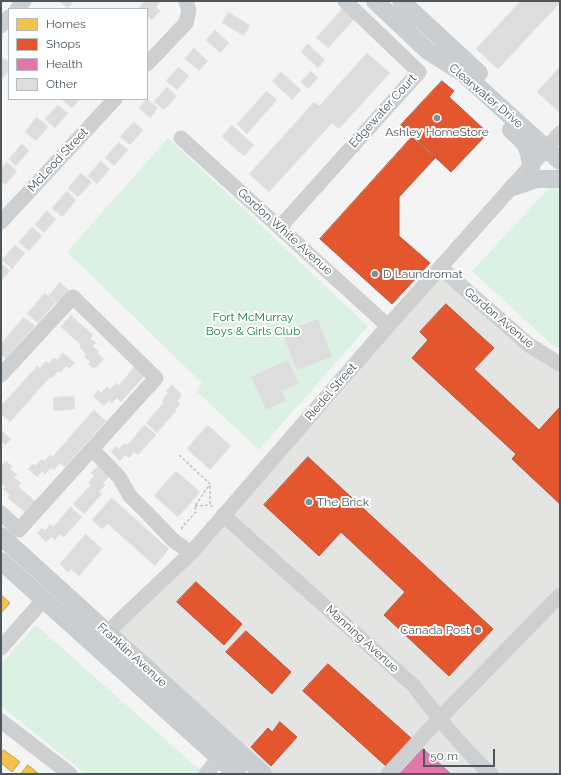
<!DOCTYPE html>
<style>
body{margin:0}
#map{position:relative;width:561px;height:775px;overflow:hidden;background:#f4f4f4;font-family:Raleway,sans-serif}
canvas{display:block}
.frame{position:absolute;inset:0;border:2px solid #4b565f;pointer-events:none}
.legend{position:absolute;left:8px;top:8px;width:140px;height:92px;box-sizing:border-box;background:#fff;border:1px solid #b7bbbf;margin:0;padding:5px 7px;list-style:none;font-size:12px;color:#4b565f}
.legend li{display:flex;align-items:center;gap:8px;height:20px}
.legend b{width:20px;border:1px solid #b7bbbf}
.scale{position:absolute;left:423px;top:749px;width:72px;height:18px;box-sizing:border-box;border:2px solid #4b565f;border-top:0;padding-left:5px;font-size:12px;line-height:14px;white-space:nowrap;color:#4b565f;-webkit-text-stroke:3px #fff;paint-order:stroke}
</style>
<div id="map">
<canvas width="561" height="775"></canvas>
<div class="frame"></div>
<ul class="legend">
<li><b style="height:11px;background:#f2c14e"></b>Homes</li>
<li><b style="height:11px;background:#e4572e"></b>Shops</li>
<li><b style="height:11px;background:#e377a8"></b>Health</li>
<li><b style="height:11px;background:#ddddde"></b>Other</li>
</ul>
<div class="scale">50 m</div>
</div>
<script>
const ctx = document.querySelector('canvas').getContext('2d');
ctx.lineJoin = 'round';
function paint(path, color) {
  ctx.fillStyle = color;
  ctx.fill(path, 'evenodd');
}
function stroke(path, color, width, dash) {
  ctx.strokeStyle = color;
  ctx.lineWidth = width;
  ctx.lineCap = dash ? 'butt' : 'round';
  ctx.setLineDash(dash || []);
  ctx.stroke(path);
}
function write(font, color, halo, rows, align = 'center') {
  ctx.font = font + ' Raleway,sans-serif';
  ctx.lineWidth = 4;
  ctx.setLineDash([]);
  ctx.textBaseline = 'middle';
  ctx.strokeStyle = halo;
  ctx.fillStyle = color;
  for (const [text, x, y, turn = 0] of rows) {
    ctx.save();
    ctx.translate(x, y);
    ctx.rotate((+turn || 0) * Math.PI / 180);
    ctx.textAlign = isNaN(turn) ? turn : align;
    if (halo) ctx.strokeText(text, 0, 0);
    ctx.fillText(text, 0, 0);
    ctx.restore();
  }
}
const commercial = new Path2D(`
 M 441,268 L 560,364 L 560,774 L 263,774 L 119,643 L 118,622 Z`);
const green = new Path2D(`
 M 168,138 L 368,326 L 259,450 L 196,391 L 202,383 L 67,252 Z
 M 552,185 L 560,191 L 560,348 L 552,345 L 472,271 Z
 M 36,625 L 202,772 L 201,774 L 86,774 L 1,706 L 1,664 Z`);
const homes = new Path2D(`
 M 1,595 L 10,603 L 1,613 Z
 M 4,750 L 20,762 L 12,772 L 1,763 L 1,754 Z
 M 28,765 L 39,774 L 21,774 Z`);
const shops = new Path2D(`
 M 442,81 L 454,91 L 449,97 L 488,133 L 451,172 L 401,125 Z
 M 412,137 L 435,158 L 399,197 L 399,236 L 430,263 L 392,304 L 320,239 Z
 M 446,304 L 494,348 L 474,369 L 539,430 L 559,408 L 560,409 L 560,504 L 512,459 L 516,454 L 412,358 L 428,340 L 420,332 Z
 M 308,457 L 493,629 L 449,676 L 384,615 L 405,592 L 341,532 L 319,556 L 264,505 Z
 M 196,582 L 242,624 L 224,645 L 177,602 Z
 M 246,631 L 291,672 L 272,694 L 226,652 Z
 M 328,664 L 412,739 L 387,767 L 303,691 Z
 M 280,722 L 297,737 L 271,766 L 251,747 L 268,728 L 272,732 Z`);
const health = new Path2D(`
 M 423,749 L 451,774 L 400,774 Z`);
const building = new Path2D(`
 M 59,1 L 74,1 L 68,8 Z
 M 145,1 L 159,1 L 160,2 L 156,7 L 160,11 L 152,20 L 147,16 L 147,9 L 138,9 Z
 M 521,1 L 560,1 L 560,3 L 498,69 L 476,49 Z
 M 346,5 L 358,15 L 328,48 L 316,38 Z
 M 228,12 L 250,25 L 244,36 L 222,23 Z
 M 215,30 L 229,43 L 220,53 L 206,40 Z
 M 308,44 L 325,60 L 318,68 L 301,52 Z
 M 194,48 L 208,61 L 199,71 L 185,59 Z
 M 367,53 L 390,73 L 339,129 L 332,123 L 269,192 L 249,174 L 314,102 L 319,106 Z
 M 4,58 L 9,62 L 9,71 L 1,80 L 1,62 Z
 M 179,67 L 189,76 L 177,90 L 166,81 Z
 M 560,67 L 560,110 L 559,112 L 537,92 Z
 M 311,71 L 318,78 L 308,89 L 301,82 Z
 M 281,72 L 301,90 L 292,100 L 272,81 Z
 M 167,87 L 177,96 L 164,110 L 154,102 Z
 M 267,91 L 277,100 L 247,134 L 237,124 Z
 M 63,99 L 80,99 L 72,108 L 62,100 Z
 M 147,99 L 158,108 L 150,118 L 139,108 Z
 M 58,105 L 68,113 L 55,128 L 45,119 Z
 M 37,117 L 48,127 L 36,141 L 25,132 Z
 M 134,122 L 143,130 L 130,145 L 120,137 Z
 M 232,125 L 254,145 L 244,156 L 222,137 Z
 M 119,142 L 128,150 L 114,166 L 105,158 Z
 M 22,144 L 29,151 L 16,166 L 9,159 Z
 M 101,161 L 110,169 L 97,184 L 88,176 Z
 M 7,162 L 17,171 L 5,185 L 1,181 L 1,165 L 3,167 Z
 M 81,173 L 92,182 L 78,197 L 68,188 Z
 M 67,191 L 76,200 L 62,217 L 52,208 Z
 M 47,211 L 56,219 L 44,233 L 35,225 Z
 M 32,227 L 42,236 L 29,251 L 19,242 Z
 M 15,245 L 25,253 L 12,269 L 2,260 Z
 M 1,263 L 10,271 L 1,281 Z
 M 60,282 L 71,292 L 59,305 L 49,296 Z
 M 45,293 L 56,302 L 38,323 L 27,314 Z
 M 71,315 L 93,335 L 90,338 L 96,343 L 93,346 L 99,352 L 97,353 L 104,359 L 94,369 L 88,364 L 90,362 L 84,356 L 86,354 L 79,347 L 81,345 L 61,327 Z
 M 24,317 L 35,326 L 6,359 L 1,354 L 1,344 Z
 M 318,319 L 332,357 L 297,370 L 282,333 Z
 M 63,353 L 75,363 L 69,369 L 66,366 L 60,373 L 58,371 L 52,378 L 50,377 L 10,422 L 1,414 L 1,406 L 37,366 L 40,368 L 46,361 L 49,363 L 54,358 L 57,360 Z
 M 288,360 L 299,383 L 282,391 L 286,401 L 266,410 L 251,377 Z
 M 136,365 L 146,374 L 121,402 L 117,398 L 112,403 L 109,400 L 104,406 L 93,396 L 98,390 L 101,393 L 107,387 L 110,389 L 116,383 L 119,385 Z
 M 172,385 L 182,395 L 177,401 L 180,404 L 175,410 L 176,411 L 157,433 L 146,423 L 164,402 L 162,400 L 168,393 L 166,391 Z
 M 74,396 L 75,409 L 54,411 L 53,398 Z
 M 94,410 L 106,421 L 65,467 L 60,463 L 54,470 L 51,468 L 45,474 L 42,471 L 37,477 L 28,469 L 33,464 L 35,466 L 42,459 L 44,461 L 50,455 L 52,457 Z
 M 145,425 L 156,435 L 138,455 L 134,452 L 129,458 L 125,455 L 120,461 L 111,452 L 116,446 L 119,449 L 124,443 L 127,445 Z
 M 208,425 L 231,446 L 210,470 L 187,449 Z
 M 1,430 L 11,439 L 5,445 L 2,442 L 1,443 Z
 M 6,461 L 12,466 L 10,469 L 17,474 L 14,477 L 21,483 L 18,486 L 39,505 L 29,516 L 8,498 L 10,495 L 3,489 L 5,487 L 1,483 L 1,479 L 3,477 L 1,476 L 1,466 Z
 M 98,466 L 109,477 L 103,483 L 105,485 L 99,492 L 102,494 L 84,514 L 73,504 L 91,485 L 88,483 L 94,476 L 91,473 Z
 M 176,471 L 200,492 L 178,517 L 154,496 Z
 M 112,498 L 169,549 L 155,566 L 108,524 L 102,529 L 92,520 Z
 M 71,507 L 82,517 L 64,537 L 60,534 L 55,540 L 51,537 L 46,542 L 37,533 L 42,528 L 45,530 L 50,524 L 53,527 Z
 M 86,534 L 102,549 L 79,576 L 71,569 L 68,572 L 60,564 Z`);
const path = new Path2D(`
 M 179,455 L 210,484 L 195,506 L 196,512 L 183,526 L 181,530
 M 210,504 L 210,484
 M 195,506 L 210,505 L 214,508`);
const minor = new Path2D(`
 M 17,9 L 24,1
 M 1,26 L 9,17
 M 147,64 L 186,23 L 189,10 L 186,1
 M 181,138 L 388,326
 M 1,222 L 115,99
 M 280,227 L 419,72 L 345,1
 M 441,268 L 529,345 L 560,364
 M 1,375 L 73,297 L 156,378 L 19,530 L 1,513
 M 92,449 L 119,477 L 130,496 L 149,515 L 174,541 L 191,553
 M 223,515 L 414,686 C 437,716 462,748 491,774
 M 100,642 L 118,622 L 191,553 L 388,326 L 560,133
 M 1,648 L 44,599
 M 1,721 L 70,774
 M 206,774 L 219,758
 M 388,774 L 439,719 L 560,595`);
const major = new Path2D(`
 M 375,1 L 428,51 L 464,74 L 560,161
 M 401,1 L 479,73
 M 511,130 C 526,143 529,146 531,167
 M 513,187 L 537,179 L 560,179
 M 1,536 L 263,774
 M 1,561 L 237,774`);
const markers = [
 [437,118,4,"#868d93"],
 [375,274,4,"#868d93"],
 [309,502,4,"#868d93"],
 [478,630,4,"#868d93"]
];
const streetNames = [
 ["Clearwater Drive",486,96,40],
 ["Edgewater Court",383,111,-48],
 ["McLeod Street",58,160,-47],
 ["Gordon White Avenue",285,232,42],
 ["Gordon Avenue",499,318,40],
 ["Riedel Street",331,392,-49],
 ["Manning Avenue",362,639,42],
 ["Franklin Avenue",132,655,42]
];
const poiNames = [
 ["Ashley HomeStore",437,132,"center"],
 ["D Laundromat",383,274],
 ["The Brick",317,502],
 ["Canada Post",470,630,"right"]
];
const parkNames = [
 ["Fort McMurray",253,317],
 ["Boys & Girls Club",253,331]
];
paint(commercial, '#e4e4e2');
paint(green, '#dbf1e3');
paint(homes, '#f2c14e');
stroke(homes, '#c0a153', 1);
paint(shops, '#e4572e');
stroke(shops, '#b6573d', 1);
paint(health, '#e377a8');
stroke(health, '#b56d92', 1);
paint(building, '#ddddde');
stroke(building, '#e5e6e6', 1);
stroke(path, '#bdc7c4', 1.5, [3, 2]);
stroke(minor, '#cecfd1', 15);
stroke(major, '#caced0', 18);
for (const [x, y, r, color] of markers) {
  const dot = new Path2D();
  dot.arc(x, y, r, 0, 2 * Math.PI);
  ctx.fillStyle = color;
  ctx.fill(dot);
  stroke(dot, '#fff', 1.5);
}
write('12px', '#4b565f', '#fff', streetNames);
write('12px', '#4b565f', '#fff', poiNames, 'left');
write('12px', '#1f7e4e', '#fff', parkNames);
</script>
